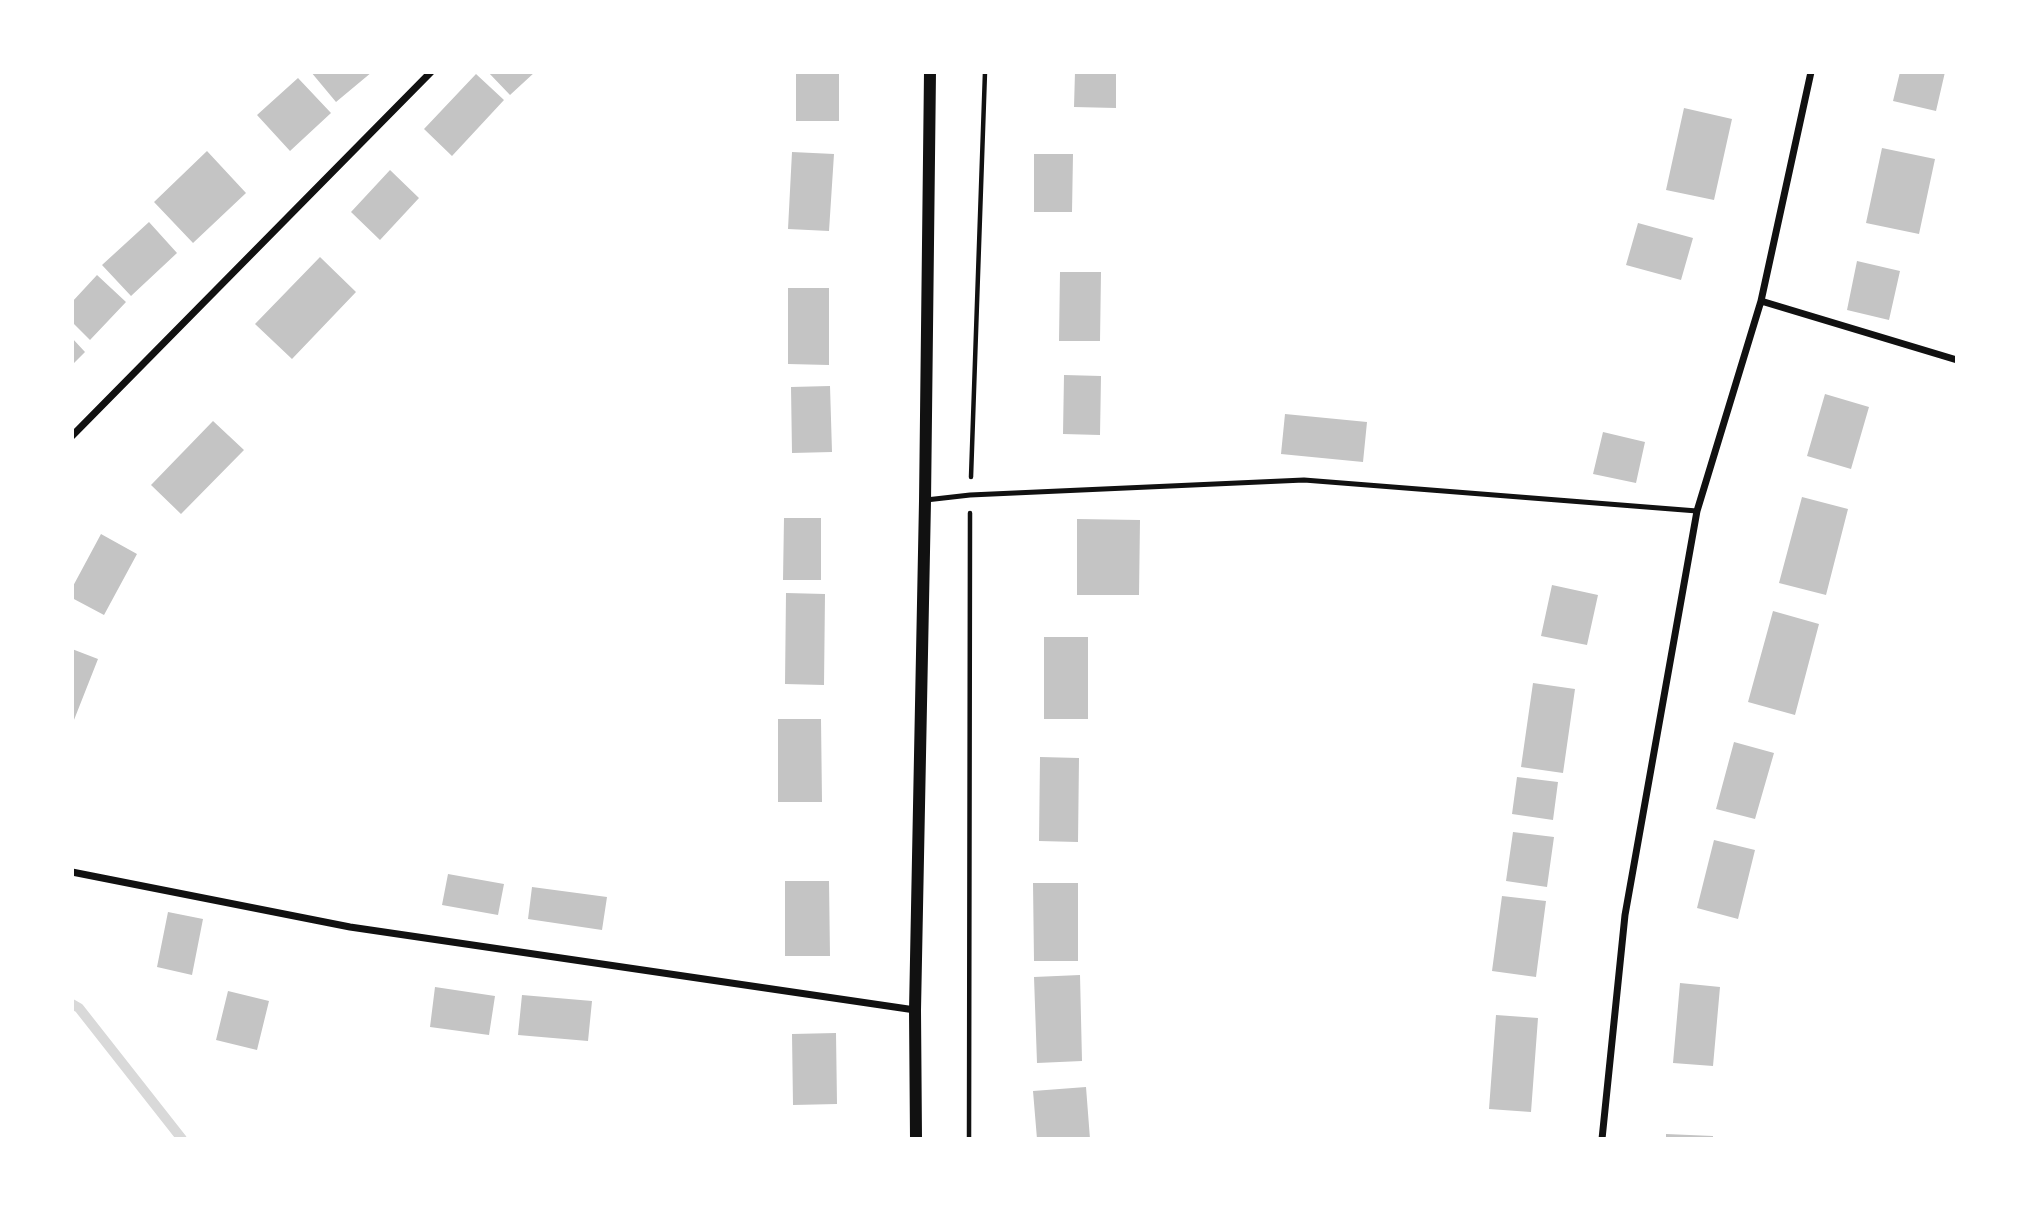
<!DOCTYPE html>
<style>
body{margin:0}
#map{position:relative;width:2029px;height:1211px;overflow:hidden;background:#fff;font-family:"Fira Sans",sans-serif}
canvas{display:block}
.frame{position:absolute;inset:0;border:74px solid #fff;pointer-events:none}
</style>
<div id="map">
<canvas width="2029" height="1211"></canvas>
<div class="frame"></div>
</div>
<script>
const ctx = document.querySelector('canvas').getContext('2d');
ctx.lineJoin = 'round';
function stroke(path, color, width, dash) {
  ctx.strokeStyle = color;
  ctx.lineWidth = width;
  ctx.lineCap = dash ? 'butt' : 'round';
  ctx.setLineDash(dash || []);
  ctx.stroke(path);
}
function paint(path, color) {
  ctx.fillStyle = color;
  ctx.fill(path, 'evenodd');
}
const stream = new Path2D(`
 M 72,1004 L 79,1008 L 182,1139`);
const building = new Path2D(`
 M 311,72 L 372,72 L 336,102 Z
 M 488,72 L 535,72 L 510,95 Z
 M 796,72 L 839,72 L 839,121 L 796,121 Z
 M 1075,72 L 1116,72 L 1116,108 L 1074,107 Z
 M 1900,72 L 1945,72 L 1936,111 L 1893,101 Z
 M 476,74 L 504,100 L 452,156 L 424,129 Z
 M 298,78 L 331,113 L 290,151 L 257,115 Z
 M 1684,108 L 1732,119 L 1714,200 L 1666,190 Z
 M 1882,148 L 1935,159 L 1919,234 L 1866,223 Z
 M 207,151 L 246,193 L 193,243 L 154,202 Z
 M 792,152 L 834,154 L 829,231 L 788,229 Z
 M 1034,154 L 1073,154 L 1072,212 L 1034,212 Z
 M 390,170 L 419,198 L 380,240 L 351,212 Z
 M 149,222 L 177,253 L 131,296 L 102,265 Z
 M 1638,223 L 1693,238 L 1681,280 L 1626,265 Z
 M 320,257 L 356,292 L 292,359 L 255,324 Z
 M 1857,261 L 1900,271 L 1889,320 L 1847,310 Z
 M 1060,272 L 1101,272 L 1100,341 L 1059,341 Z
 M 97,275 L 126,302 L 90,340 L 72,322 L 72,302 Z
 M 788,288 L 829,288 L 829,365 L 788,364 Z
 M 72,338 L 85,352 L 72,365 Z
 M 1064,375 L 1101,376 L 1100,435 L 1063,434 Z
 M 830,386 L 832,452 L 792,453 L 791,387 Z
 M 1825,394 L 1869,407 L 1851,469 L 1807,456 Z
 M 1285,414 L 1367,422 L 1363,462 L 1281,454 Z
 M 213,421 L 244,450 L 181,514 L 151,485 Z
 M 1603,432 L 1645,442 L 1636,483 L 1593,474 Z
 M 1802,497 L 1848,509 L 1826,595 L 1779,583 Z
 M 784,518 L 821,518 L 821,580 L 783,580 Z
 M 1077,519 L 1140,520 L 1139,595 L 1077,595 Z
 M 101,534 L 137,554 L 104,615 L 72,598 L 72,588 Z
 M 1552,585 L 1598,595 L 1587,645 L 1541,636 Z
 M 786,593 L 825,594 L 824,685 L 785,684 Z
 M 1773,611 L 1819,624 L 1795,715 L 1748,702 Z
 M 1044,637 L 1088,637 L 1088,719 L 1044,719 Z
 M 72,649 L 98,659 L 72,725 Z
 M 1533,683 L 1575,689 L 1563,773 L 1521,767 Z
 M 778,719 L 821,719 L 822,802 L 778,802 Z
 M 1734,742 L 1774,753 L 1755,819 L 1716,809 Z
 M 1040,757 L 1079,758 L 1078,842 L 1039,841 Z
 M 1517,777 L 1558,782 L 1553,820 L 1512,814 Z
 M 1513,832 L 1554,837 L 1547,887 L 1506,881 Z
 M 1714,840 L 1755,850 L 1738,919 L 1697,908 Z
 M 448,874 L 504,884 L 498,915 L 442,905 Z
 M 785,881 L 829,881 L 830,956 L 785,956 Z
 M 1033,883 L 1078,883 L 1078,961 L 1034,961 Z
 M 532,887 L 607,897 L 602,930 L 528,919 Z
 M 1502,896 L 1546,901 L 1536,977 L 1492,971 Z
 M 168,912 L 203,919 L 192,975 L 157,967 Z
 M 1080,975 L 1082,1061 L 1037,1063 L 1034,977 Z
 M 1680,983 L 1720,987 L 1713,1066 L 1673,1063 Z
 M 435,987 L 495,996 L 489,1035 L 430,1027 Z
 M 228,991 L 269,1001 L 257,1050 L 216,1040 Z
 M 522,995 L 592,1001 L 588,1041 L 518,1035 Z
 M 1496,1015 L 1538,1018 L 1531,1112 L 1489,1109 Z
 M 836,1033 L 837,1104 L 793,1105 L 792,1034 Z
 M 1086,1087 L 1090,1139 L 1037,1139 L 1033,1091 Z
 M 1666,1134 L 1713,1136 L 1713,1139 L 1666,1139 Z`);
const path = new Path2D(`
 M 971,477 L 985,72
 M 969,1139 L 970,513`);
const service = new Path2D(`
 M 926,500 L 970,495 L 1304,480 L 1697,511`);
const minor = new Path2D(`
 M 1761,301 L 1957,360
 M 72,436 L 431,72
 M 72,872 L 350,927 L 915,1010
 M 1602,1139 L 1625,915 L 1697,511 L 1761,301 L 1811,72`);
const tertiary = new Path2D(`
 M 916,1139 L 915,1010 L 925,501 L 930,72`);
stroke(stream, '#d9d9d9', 10);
paint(building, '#c4c4c4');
stroke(path, '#111', 4.5);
stroke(service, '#111', 5);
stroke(minor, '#111', 7);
stroke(tertiary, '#111', 12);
</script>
